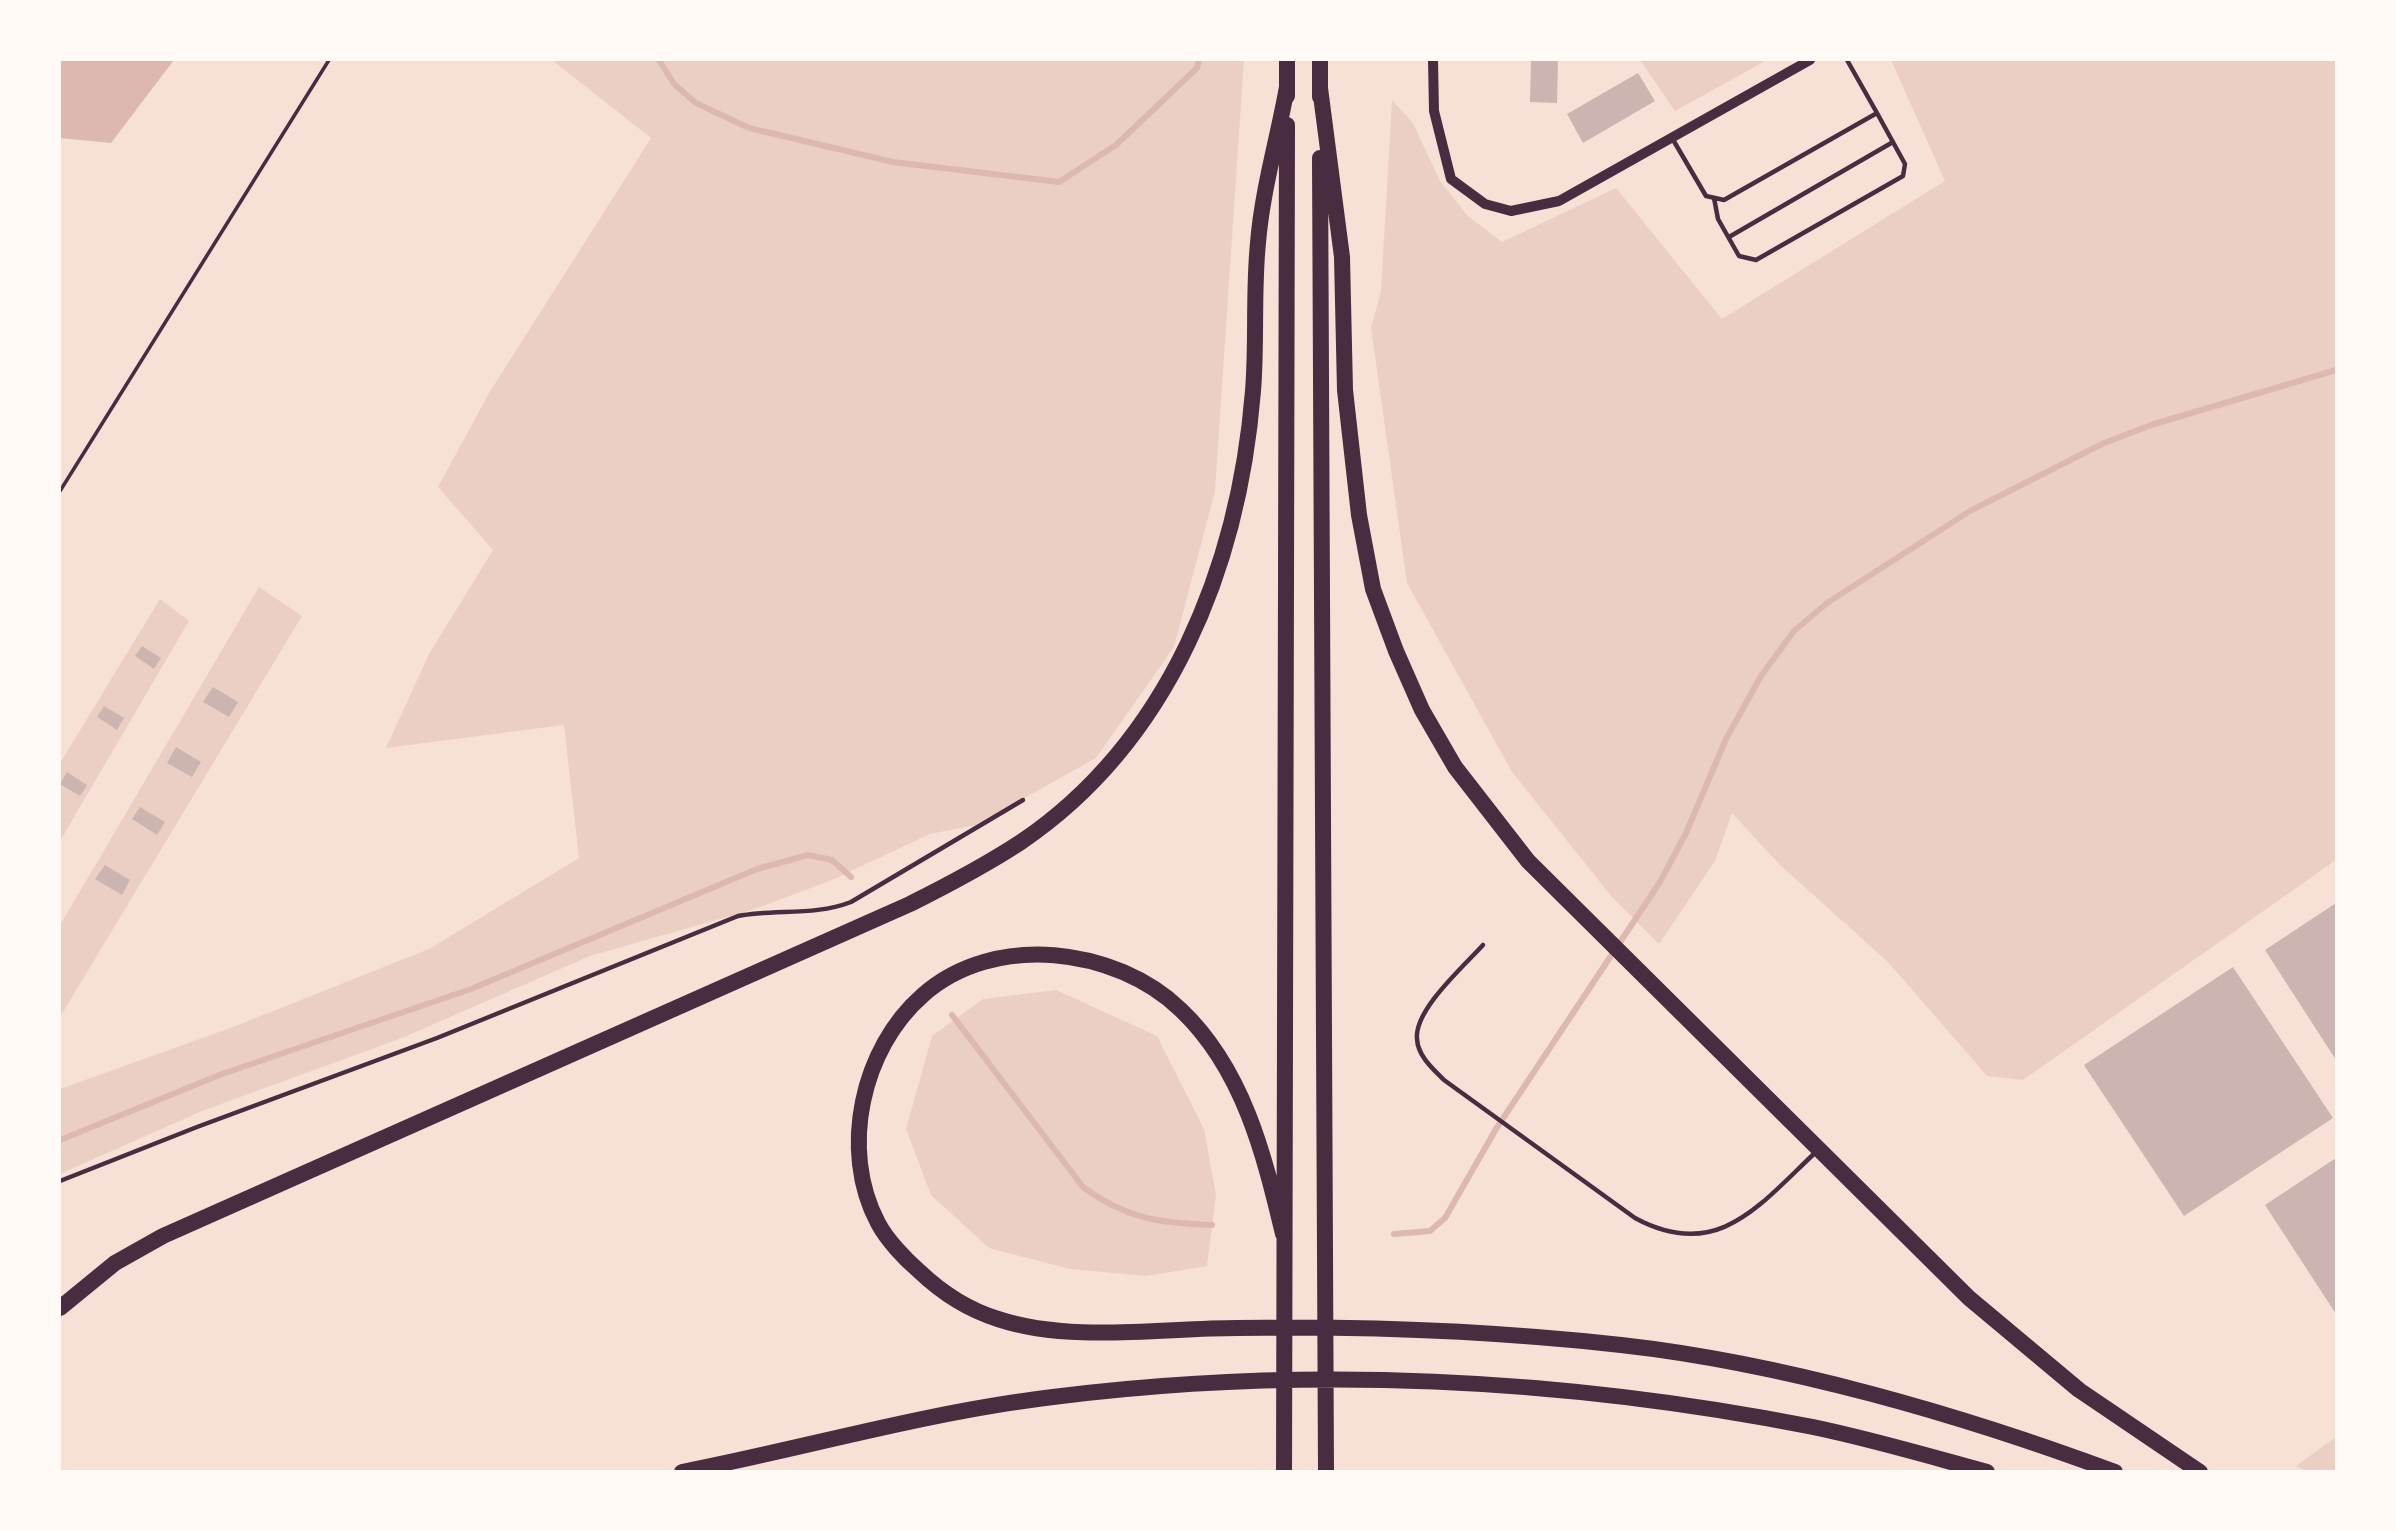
<!DOCTYPE html>
<style>
body{margin:0}
#map{position:relative;width:2396px;height:1531px;overflow:hidden;background:#f7e1d7;font-family:Jost,sans-serif}
canvas{display:block}
.frame{position:absolute;inset:0;border:61px solid #fffaf5;pointer-events:none}
</style>
<div id="map">
<canvas width="2396" height="1531"></canvas>
<div class="frame"></div>
</div>
<script>
const ctx = document.querySelector('canvas').getContext('2d');
ctx.lineJoin = 'round';
function paint(path, color) {
  ctx.fillStyle = color;
  ctx.fill(path, 'evenodd');
}
function stroke(path, color, width, dash) {
  ctx.strokeStyle = color;
  ctx.lineWidth = width;
  ctx.lineCap = dash ? 'butt' : 'round';
  ctx.setLineDash(dash || []);
  ctx.stroke(path);
}
const green = new Path2D(`
 M 552,60 L 1244,60 L 1215,491 L 1174,647 L 1096,758 L 976,825 L 930,834 L 832,880 L 755,909 L 590,956 L 402,1038 L 202,1111 L 60,1174 L 60,1089 L 233,1027 L 429,949 L 579,858 L 564,725 L 386,748 L 429,654 L 493,550 L 438,487 L 489,393 L 651,138 Z
 M 1640,60 L 1767,60 L 1675,111 Z
 M 1891,60 L 2336,60 L 2336,860 L 2023,1080 L 1987,1076 L 1888,962 L 1779,864 L 1732,813 L 1715,861 L 1659,944 L 1612,897 L 1512,772 L 1407,583 L 1371,328 L 1381,291 L 1392,100 L 1413,123 L 1440,181 L 1468,216 L 1502,242 L 1616,188 L 1722,319 L 1945,181 Z
 M 259,587 L 302,616 L 60,1017 L 60,925 Z
 M 160,599 L 189,621 L 60,841 L 60,763 Z
 M 1056,990 L 1157,1036 L 1204,1129 L 1216,1195 L 1207,1266 L 1146,1276 L 1070,1269 L 989,1248 L 931,1195 L 906,1129 L 932,1036 L 983,999 Z
 M 2336,1437 L 2336,1471 L 2306,1471 L 2296,1466 Z`);
const water = new Path2D(`
 M 60,60 L 174,60 L 111,143 L 60,138 Z`);
const stream = new Path2D(`
 M 659,60 L 674,84 L 696,103 L 749,128 L 893,162 L 1059,182 L 1116,145 L 1197,68 L 1199,60
 M 952,1015 L 1083,1187 C 1126,1219 1160,1223 1212,1225
 M 60,1140 L 222,1074 L 471,989 L 757,869 L 808,855 L 832,860 L 851,877
 M 1394,1234 L 1430,1231 L 1445,1218 L 1496,1129 L 1660,882 L 1686,833 L 1726,739 L 1761,676 L 1794,631 L 1827,603 L 1970,511 L 2102,444 L 2151,425 L 2336,370`);
const building = new Path2D(`
 M 1531,60 L 1558,60 L 1557,103 L 1530,102 Z
 M 1638,73 L 1655,101 L 1583,143 L 1567,114 Z
 M 142,646 L 161,658 L 154,669 L 135,656 Z
 M 213,687 L 238,702 L 229,717 L 203,702 Z
 M 104,706 L 124,718 L 117,730 L 97,717 Z
 M 176,747 L 201,762 L 192,777 L 167,763 Z
 M 67,772 L 87,785 L 80,796 L 60,784 Z
 M 140,807 L 165,822 L 157,835 L 132,819 Z
 M 105,865 L 130,880 L 122,895 L 95,879 Z
 M 2336,903 L 2336,1060 L 2265,950 Z
 M 2233,967 L 2333,1118 L 2184,1216 L 2084,1065 Z
 M 2336,1158 L 2336,1314 L 2265,1205 Z`);
const path = new Path2D(`
 M 60,491 L 329,60`);
const service = new Path2D(`
 M 1672,138 L 1706,196 L 1724,200 L 1877,113 L 1847,60
 M 1714,198 L 1718,219 L 1739,256 L 1756,260 L 1903,176 L 1905,164 L 1877,113
 M 1729,237 L 1893,142
 M 1483,945 C 1464,966 1414,1010 1417,1039 C 1418,1056 1432,1068 1444,1080 L 1635,1218 C 1718,1263 1760,1204 1817,1151
 M 60,1181 L 197,1127 L 437,1038 L 738,916 C 777,909 815,916 851,902 L 1023,800`);
const tertiary = new Path2D(`
 M 1433,60 L 1434,111 L 1451,179 L 1485,204 L 1511,211 L 1559,201 L 1810,60`);
const motorway = new Path2D(`
 M 1287,60 L 1287,96
 M 1320,60 L 1320,97
 M 1320,88 L 1342,257 L 1345,390 L 1359,515 L 1373,589 L 1396,651 L 1422,710 L 1455,767 L 1528,861 L 1969,1298 L 2079,1390 L 2200,1472
 M 1320,158 L 1326,1472
 M 1283,1234 C 1264,1154 1243,1069 1181,1010 C 1116,947 994,932 923,995 C 862,1048 839,1150 878,1223 C 887,1240 905,1259 919,1271 C 941,1292 969,1310 998,1319 C 1070,1343 1162,1328 1237,1328 C 1364,1326 1494,1331 1621,1345 C 1783,1363 1962,1415 2115,1472
 M 60,1308 L 115,1263 L 163,1236 L 910,904 C 948,885 986,865 1021,842 C 1170,741 1239,565 1253,391 C 1257,342 1253,292 1258,243 C 1262,191 1278,138 1287,87
 M 682,1472 C 805,1448 927,1412 1053,1397 C 1305,1365 1564,1378 1813,1427 C 1871,1439 1929,1456 1987,1472
 M 1284,1472 L 1287,125`);
paint(green, '#ebcfc5');
paint(water, '#dcb8b0');
stroke(stream, '#dcb8b0', 6);
paint(building, '#ccb4b1');
stroke(path, '#4a2c40', 3.5);
stroke(service, '#4a2c40', 4.5);
stroke(tertiary, '#4a2c40', 10);
stroke(motorway, '#4a2c40', 16);
</script>
